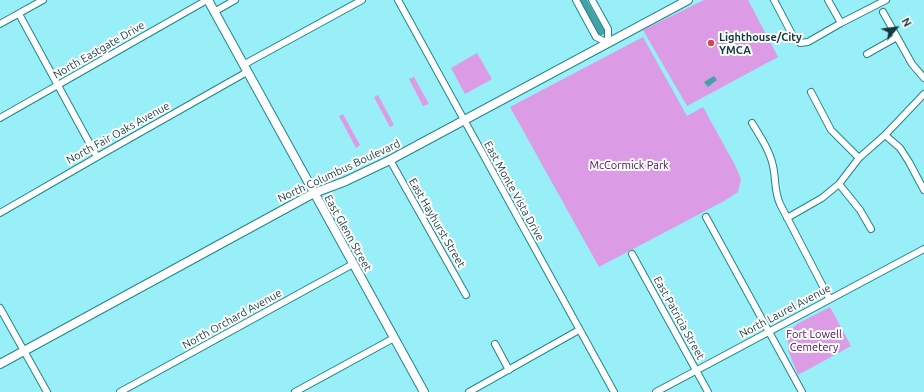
<!DOCTYPE html>
<style>
body{margin:0}
#map{position:relative;width:924px;height:392px;overflow:hidden;background:#98eff7;font-family:Ubuntu,sans-serif}
canvas{display:block}
.north{position:absolute;left:876px;top:8px;width:40px;height:40px;-webkit-text-stroke:3px #fff;paint-order:stroke;rotate:61deg;font-size:11px;font-weight:700;line-height:16px;text-align:center;color:#143a3d}
.north::after{content:'';display:block;margin:auto;width:14px;height:18px;background:#143a3d;clip-path:polygon(50% 0,100% 100%,50% 72%,0 100%)}
</style>
<div id="map">
<canvas width="924" height="392"></canvas>
<div class="north">N</div>
</div>
<script>
const ctx = document.querySelector('canvas').getContext('2d');
ctx.lineJoin = 'round';
function paint(path, color) {
  ctx.fillStyle = color;
  ctx.fill(path, 'evenodd');
}
function stroke(path, color, width, dash) {
  ctx.strokeStyle = color;
  ctx.lineWidth = width;
  ctx.lineCap = dash ? 'butt' : 'round';
  ctx.setLineDash(dash || []);
  ctx.stroke(path);
}
function write(font, color, halo, rows, align = 'center') {
  ctx.font = font + ' Ubuntu,sans-serif';
  ctx.lineWidth = 4;
  ctx.setLineDash([]);
  ctx.textBaseline = 'middle';
  ctx.strokeStyle = halo;
  ctx.fillStyle = color;
  for (const [text, x, y, turn = 0] of rows) {
    ctx.save();
    ctx.translate(x, y);
    ctx.rotate((+turn || 0) * Math.PI / 180);
    ctx.textAlign = isNaN(turn) ? turn : align;
    if (halo) ctx.strokeText(text, 0, 0);
    ctx.fillText(text, 0, 0);
    ctx.restore();
  }
}
const green = new Path2D(`
 M 704,0 L 748,0 L 778,57 L 687,106 L 643,30 Z
 M 643,37 L 687,116 L 703,107 L 735,165 L 741,179 L 738,192 L 724,201 L 599,267 L 510,107 Z
 M 477,53 L 492,79 L 465,94 L 451,68 Z
 M 414,77 L 429,104 L 423,106 L 409,79 Z
 M 378,95 L 394,125 L 390,127 L 374,97 Z
 M 343,114 L 360,145 L 356,148 L 339,116 Z
 M 830,307 L 851,346 L 798,375 L 788,350 L 788,332 L 797,324 Z`);
const water = new Path2D(`
 M 579,0 L 587,0 L 606,33 L 599,36 Z
 M 714,76 L 717,80 L 708,87 L 704,82 Z`);
const minor = new Path2D(`
 M 398,0 L 614,392
 M 576,0 L 596,37 L 608,43 L 608,29 L 592,0
 M 774,0 L 794,38 L 800,43 L 808,42 L 841,23 L 886,0
 M 828,0 L 841,23
 M 214,12 L 235,0
 M 883,12 L 912,64 L 924,78
 M 19,14 L 97,157
 M 0,24 L 43,0
 M 867,54 L 897,37
 M 243,65 L 362,0
 M 811,92 L 831,130 L 859,158
 M 0,118 L 207,0
 M 752,123 C 760,136 770,151 773,166 C 776,179 774,191 780,204 L 829,298
 M 885,135 L 900,148 L 909,162 L 924,190
 M 390,160 L 466,295
 M 839,184 L 860,210 L 871,229
 M 0,213 L 97,157 L 247,72
 M 706,217 L 802,392
 M 787,218 L 822,198 L 839,184 L 859,158 L 885,135 L 924,94
 M 632,254 L 708,392
 M 0,308 L 47,392
 M 495,344 L 509,370
 M 120,392 L 353,264
 M 295,392 L 394,338
 M 469,392 L 579,330
 M 656,392 L 924,249`);
const tertiary = new Path2D(`
 M 208,0 L 424,392
 M 0,364 L 314,193 L 346,181 L 390,160 L 688,0`);
const markers = [
 [711,43,4,"#d5454a"]
];
const poiNames = [
 ["Lighthouse/City",719,37],
 ["YMCA",719,50]
];
const streetNames = [
 ["North Eastgate Drive",99,50,-30],
 ["North Fair Oaks Avenue",118,133,-29],
 ["North Columbus Boulevard",339,171,-25],
 ["East Monte Vista Drive",514,191,61],
 ["East Hayhurst Street",437,223,60],
 ["East Glenn Street",348,233,61],
 ["North Laurel Avenue",785,311,-28],
 ["East Patricia Street",679,318,61],
 ["North Orchard Avenue",232,319,-29]
];
const parkNames = [
 ["McCormick Park",629,165],
 ["Fort Lowell",814,334],
 ["Cemetery",814,347]
];
paint(green, '#dc9be5');
paint(water, '#44a1a8');
stroke(minor, '#24838a', 8);
stroke(tertiary, '#24838a', 10);
stroke(minor, '#fff', 6);
stroke(tertiary, '#fff', 8);
for (const [x, y, r, color] of markers) {
  const dot = new Path2D();
  dot.arc(x, y, r, 0, 2 * Math.PI);
  ctx.fillStyle = color;
  ctx.fill(dot);
  stroke(dot, '#fff', 1.5);
}
write('bold 11px', '#143a3d', '#fff', poiNames, 'left');
write('11px', '#143a3d', '#fff', streetNames);
write('11px', '#4d0256', '#fff', parkNames);
</script>
